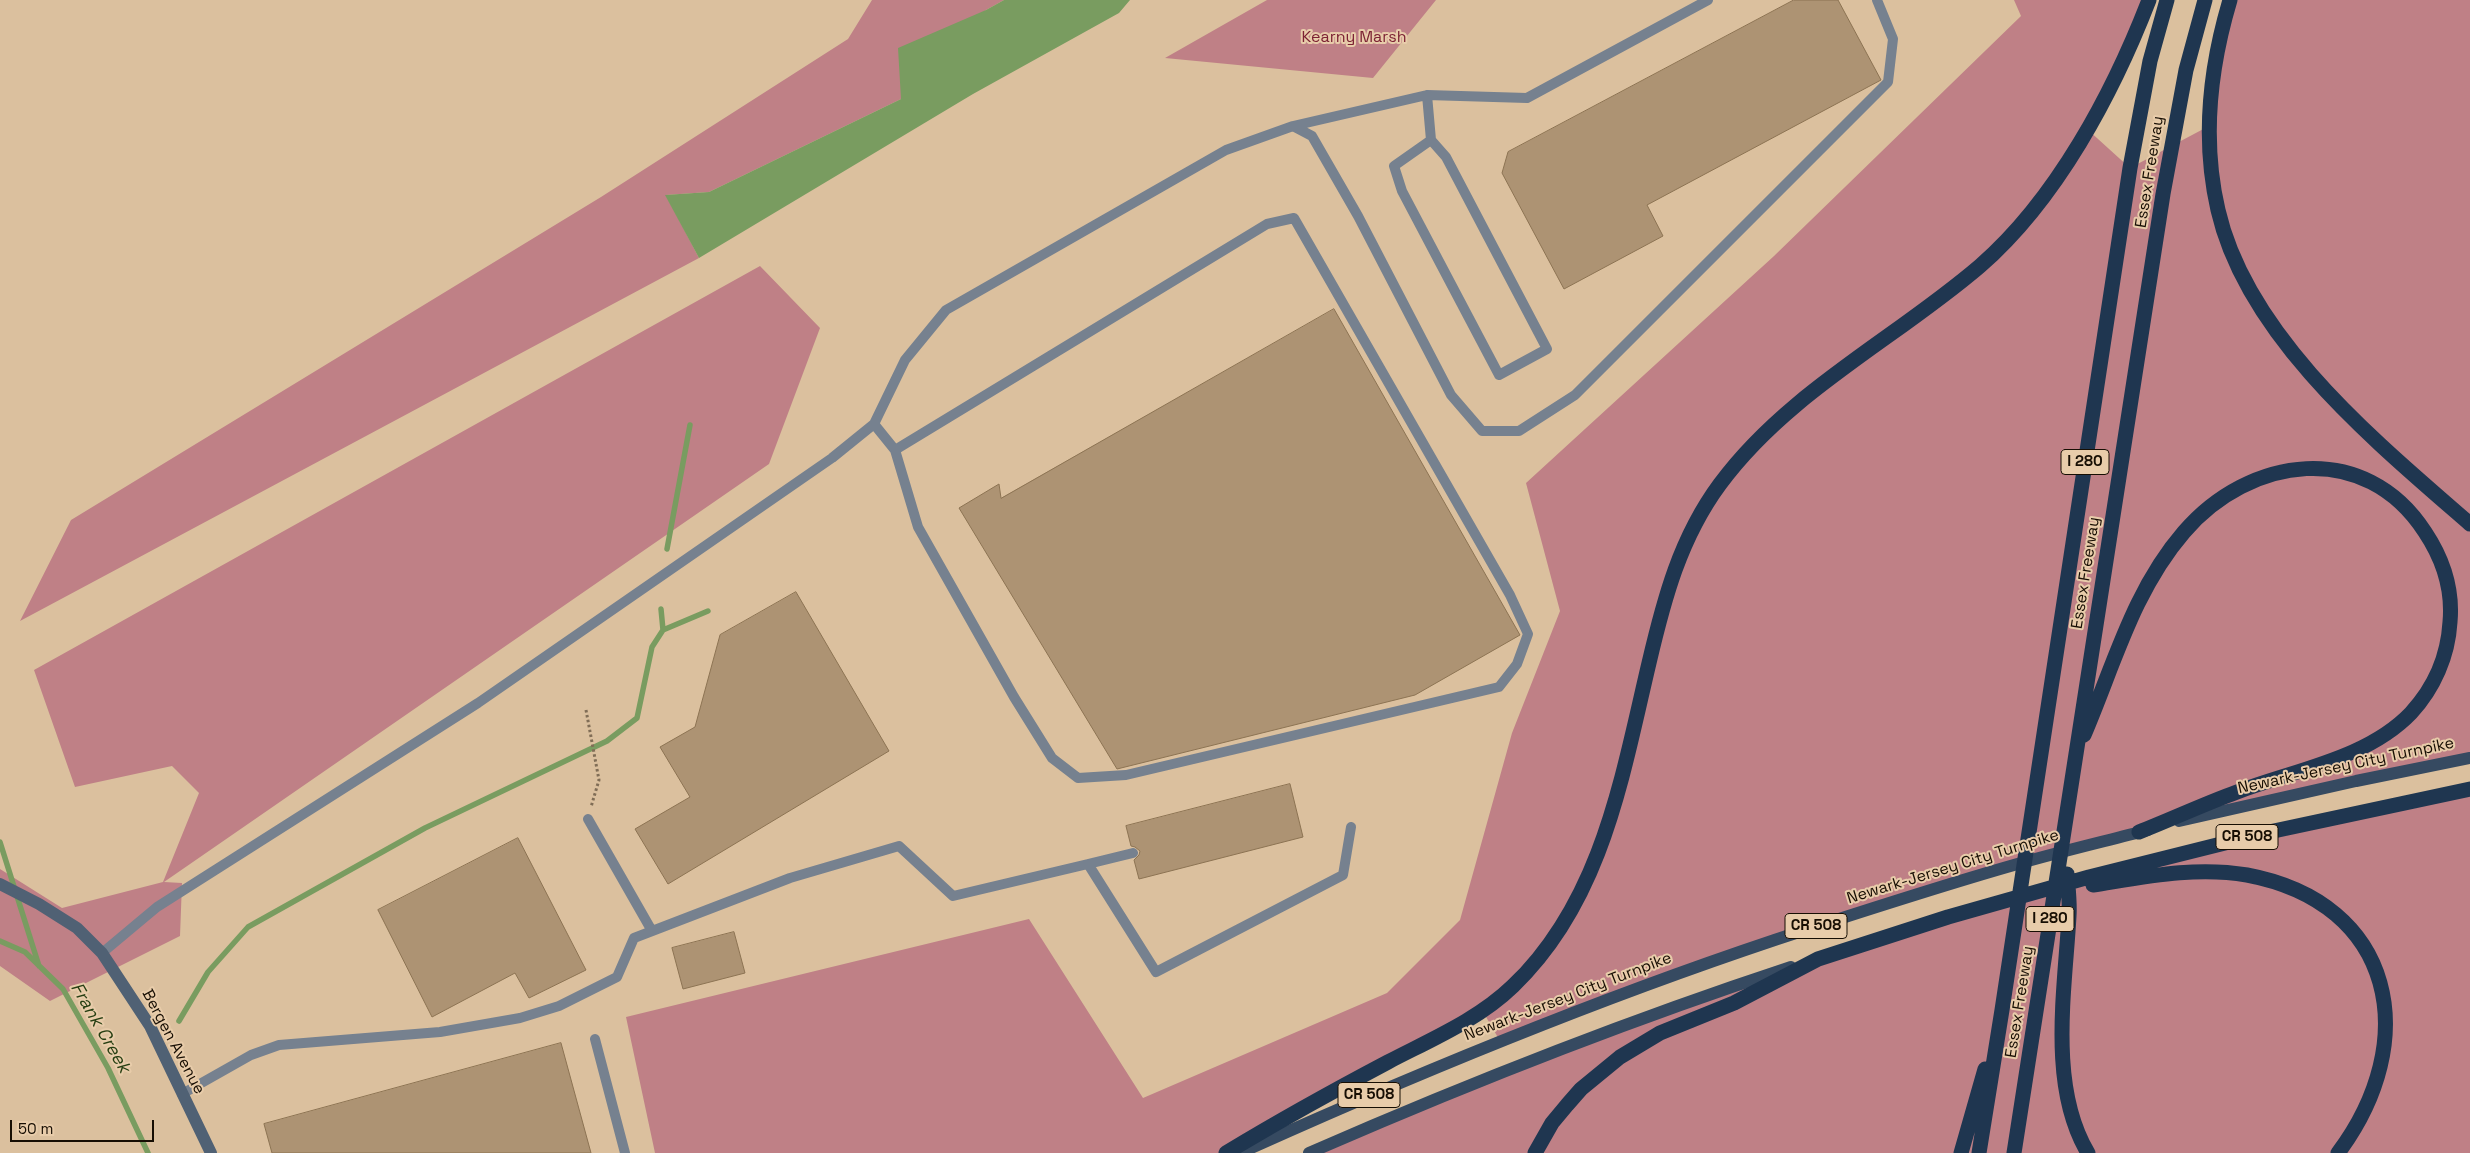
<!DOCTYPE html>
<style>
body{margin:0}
#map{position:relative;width:2470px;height:1153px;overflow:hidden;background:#dbc09e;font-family:"Space Grotesk",sans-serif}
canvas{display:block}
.scale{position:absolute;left:10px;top:1120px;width:144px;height:22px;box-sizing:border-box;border:2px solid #170e03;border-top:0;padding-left:6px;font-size:15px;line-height:18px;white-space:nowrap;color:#170e03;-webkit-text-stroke:4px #e8ccaa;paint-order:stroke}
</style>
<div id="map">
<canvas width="2470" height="1153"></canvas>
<div class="scale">50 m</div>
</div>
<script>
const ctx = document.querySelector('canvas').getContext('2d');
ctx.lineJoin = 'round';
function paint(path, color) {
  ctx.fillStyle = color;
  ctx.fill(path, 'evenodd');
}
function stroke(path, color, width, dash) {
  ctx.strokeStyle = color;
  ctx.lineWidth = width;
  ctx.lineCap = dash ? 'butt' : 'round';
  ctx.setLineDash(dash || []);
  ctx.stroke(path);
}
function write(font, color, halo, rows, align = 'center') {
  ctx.font = font + ' "Space Grotesk",sans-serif';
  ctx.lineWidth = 4;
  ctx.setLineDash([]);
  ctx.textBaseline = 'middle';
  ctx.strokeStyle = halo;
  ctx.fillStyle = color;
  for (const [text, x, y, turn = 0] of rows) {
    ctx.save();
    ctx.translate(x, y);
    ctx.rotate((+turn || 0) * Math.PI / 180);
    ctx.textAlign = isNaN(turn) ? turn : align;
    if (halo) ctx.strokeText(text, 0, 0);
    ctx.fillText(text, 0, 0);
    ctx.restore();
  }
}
const green = new Path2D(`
 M 872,0 L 1004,0 L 986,10 L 901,99 L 709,192 L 666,195 L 699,258 L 20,621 L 71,520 L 601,197 L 848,39 Z
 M 1267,0 L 1436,0 L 1373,78 L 1165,58 Z
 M 2014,0 L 2149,0 L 2087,129 L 2130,168 L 2209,126 L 2230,0 L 2470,0 L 2470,758 L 2194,817 L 1913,896 L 1500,1041 L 1482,1010 L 1226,1153 L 655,1153 L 626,1017 L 1029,919 L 1143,1098 L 1387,993 L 1460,920 L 1512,733 L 1560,611 L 1526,483 L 1774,256 L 2021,16 Z
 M 760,266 L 820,328 L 769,464 L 164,882 L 182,883 L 180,936 L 50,1001 L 0,966 L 0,869 L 62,908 L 163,882 L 199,793 L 172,766 L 75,787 L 34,670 Z
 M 2470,789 L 2470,1153 L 1309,1153 L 1545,1055 L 1948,917 Z`);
const water = new Path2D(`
 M 1004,0 L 1130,0 L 1119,13 L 973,94 L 699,258 L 665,195 L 709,192 L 901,99 L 898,48 L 986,10 Z`);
const stream = new Path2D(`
 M 667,549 L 690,425
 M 661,609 L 663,630
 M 0,842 L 39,966
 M 0,941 L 25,952 L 63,989 L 108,1068 L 148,1153
 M 179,1021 L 208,972 L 248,927 L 425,828 L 607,741 L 637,718 L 652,647 L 663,630 L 708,611`);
const building = new Path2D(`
 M 1794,0 L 1838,0 L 1881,80 L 1647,205 L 1663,236 L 1564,289 L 1502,173 L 1508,152 Z
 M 1334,309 L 1520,635 L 1415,695 L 1117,769 L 959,508 L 999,484 L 1001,498 Z
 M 796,592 L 889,751 L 668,884 L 635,829 L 690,797 L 660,747 L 695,727 L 720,635 Z
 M 1290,784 L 1303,837 L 1139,879 L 1134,860 L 1139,855 L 1140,851 L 1135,847 L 1131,846 L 1126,826 Z
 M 518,838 L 586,970 L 529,998 L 515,973 L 432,1017 L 378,910 Z
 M 734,932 L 745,973 L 683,989 L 672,948 Z
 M 561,1043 L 591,1153 L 272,1153 L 264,1124 Z`);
const path = new Path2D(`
 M 586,710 L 599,780 L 591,807`);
const lane = new Path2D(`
 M 1427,95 L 1431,140 L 1446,157 L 1547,349 L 1499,375 L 1402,191 L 1394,166 L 1431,140
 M 1293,126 L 1312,136 L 1358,216 L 1451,395 L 1482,431 L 1519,431 L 1575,395 L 1888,82 L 1893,39 L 1877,0
 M 874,424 L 895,450 L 918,527 L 1014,697 L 1052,758 L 1078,778 L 1126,775 L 1499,687 L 1517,664 L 1528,634 L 1510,595 L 1294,218 L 1267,224 L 895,450
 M 588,819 L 652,931
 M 1088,864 L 1133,853
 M 102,953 L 157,907 L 478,703 L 832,458 L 874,424 L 905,360 L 946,310 L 1226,150 L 1293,126 L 1427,95 L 1527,98 L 1708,0
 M 595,1039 L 625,1153
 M 182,1094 L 251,1055 L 279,1045 L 440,1032 L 520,1018 L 559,1006 L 617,977 L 634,938 L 790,878 L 899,846 L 953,896 L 1088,864 L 1156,972 L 1343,875 L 1351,827`);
const secondary = new Path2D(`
 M 0,884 L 39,904 L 77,928 L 102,953 L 150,1026 L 211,1153`);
const primary = new Path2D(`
 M 2179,821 L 2356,781 L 2470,758
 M 1240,1153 C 1426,1069 1614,992 1808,929 C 1879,906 1950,883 2021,863 C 2063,851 2106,841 2148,830
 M 1309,1153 C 1467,1084 1627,1021 1791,967`);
const highway = new Path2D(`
 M 2230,0 C 2210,67 2202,141 2218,210 C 2247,337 2376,442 2470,524
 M 2084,735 C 2114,665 2133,591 2184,532 C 2249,456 2365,439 2425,532 C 2443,559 2453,589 2450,622 C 2448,656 2434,688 2411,713 C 2367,759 2294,770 2237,792 C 2204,804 2172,819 2139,832
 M 2067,874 C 2068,888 2070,902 2069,916 C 2065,990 2048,1086 2088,1153
 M 2093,885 C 2144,877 2195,866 2247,875 C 2396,903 2422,1041 2338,1153
 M 1226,1153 C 1279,1121 1333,1091 1388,1062 C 1430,1040 1478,1020 1513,986 C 1602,901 1622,777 1649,663 C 1664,599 1680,538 1720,484 C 1788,392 1895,339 1980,266 C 2057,199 2113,93 2149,0
 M 1535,1153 L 1552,1123 L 1567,1105 L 1581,1089 L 1620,1057 L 1660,1033 L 1734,1003 L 1818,959 L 1948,917 L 2089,877 L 2269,832 L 2470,789
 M 1961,1153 L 1985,1069
 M 1979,1153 L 2002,1010 L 2130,168 L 2150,61 L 2167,0
 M 2014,1153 L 2163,194 L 2186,70 L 2205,0`);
const shields = [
 [2085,462,48],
 [2247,837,62],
 [2050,919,48],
 [1816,926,62],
 [1369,1095,62]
];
const shieldNames = [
 ["I 280",2085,462],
 ["CR 508",2247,837],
 ["I 280",2050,919],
 ["CR 508",1816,926],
 ["CR 508",1369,1095]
];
const parkNames = [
 ["Kearny Marsh",1354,38]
];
const streetNames = [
 ["Essex Freeway",2150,172,-81],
 ["Essex Freeway",2086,573,-81],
 ["Newark-Jersey City Turnpike",2346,766,-12],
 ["Newark-Jersey City Turnpike",1953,867,-17],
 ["Newark-Jersey City Turnpike",1568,997,-21],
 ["Essex Freeway",2020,1002,-81],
 ["Bergen Avenue",173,1042,62]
];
const waterNames = [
 ["Frank Creek",100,1028,60]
];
paint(green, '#bf8086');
paint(water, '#799c60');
stroke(stream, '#799c60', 5.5);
paint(building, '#ad9373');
stroke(building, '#8c7353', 1);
stroke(path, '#806d56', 3, [2.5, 2.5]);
stroke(lane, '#76818f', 10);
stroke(secondary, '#506174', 12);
stroke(primary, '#364a61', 12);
stroke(highway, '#1f3650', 15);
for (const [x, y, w] of shields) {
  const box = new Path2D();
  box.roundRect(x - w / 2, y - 12.5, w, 25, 4);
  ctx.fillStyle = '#e8ccaa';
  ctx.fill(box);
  stroke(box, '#170e03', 1);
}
write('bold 15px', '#170e03', null, shieldNames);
write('16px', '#7c2234', '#e8ccaa', parkNames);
write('16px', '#170e03', '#e8ccaa', streetNames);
write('italic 18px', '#263e12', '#e8ccaa', waterNames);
</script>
